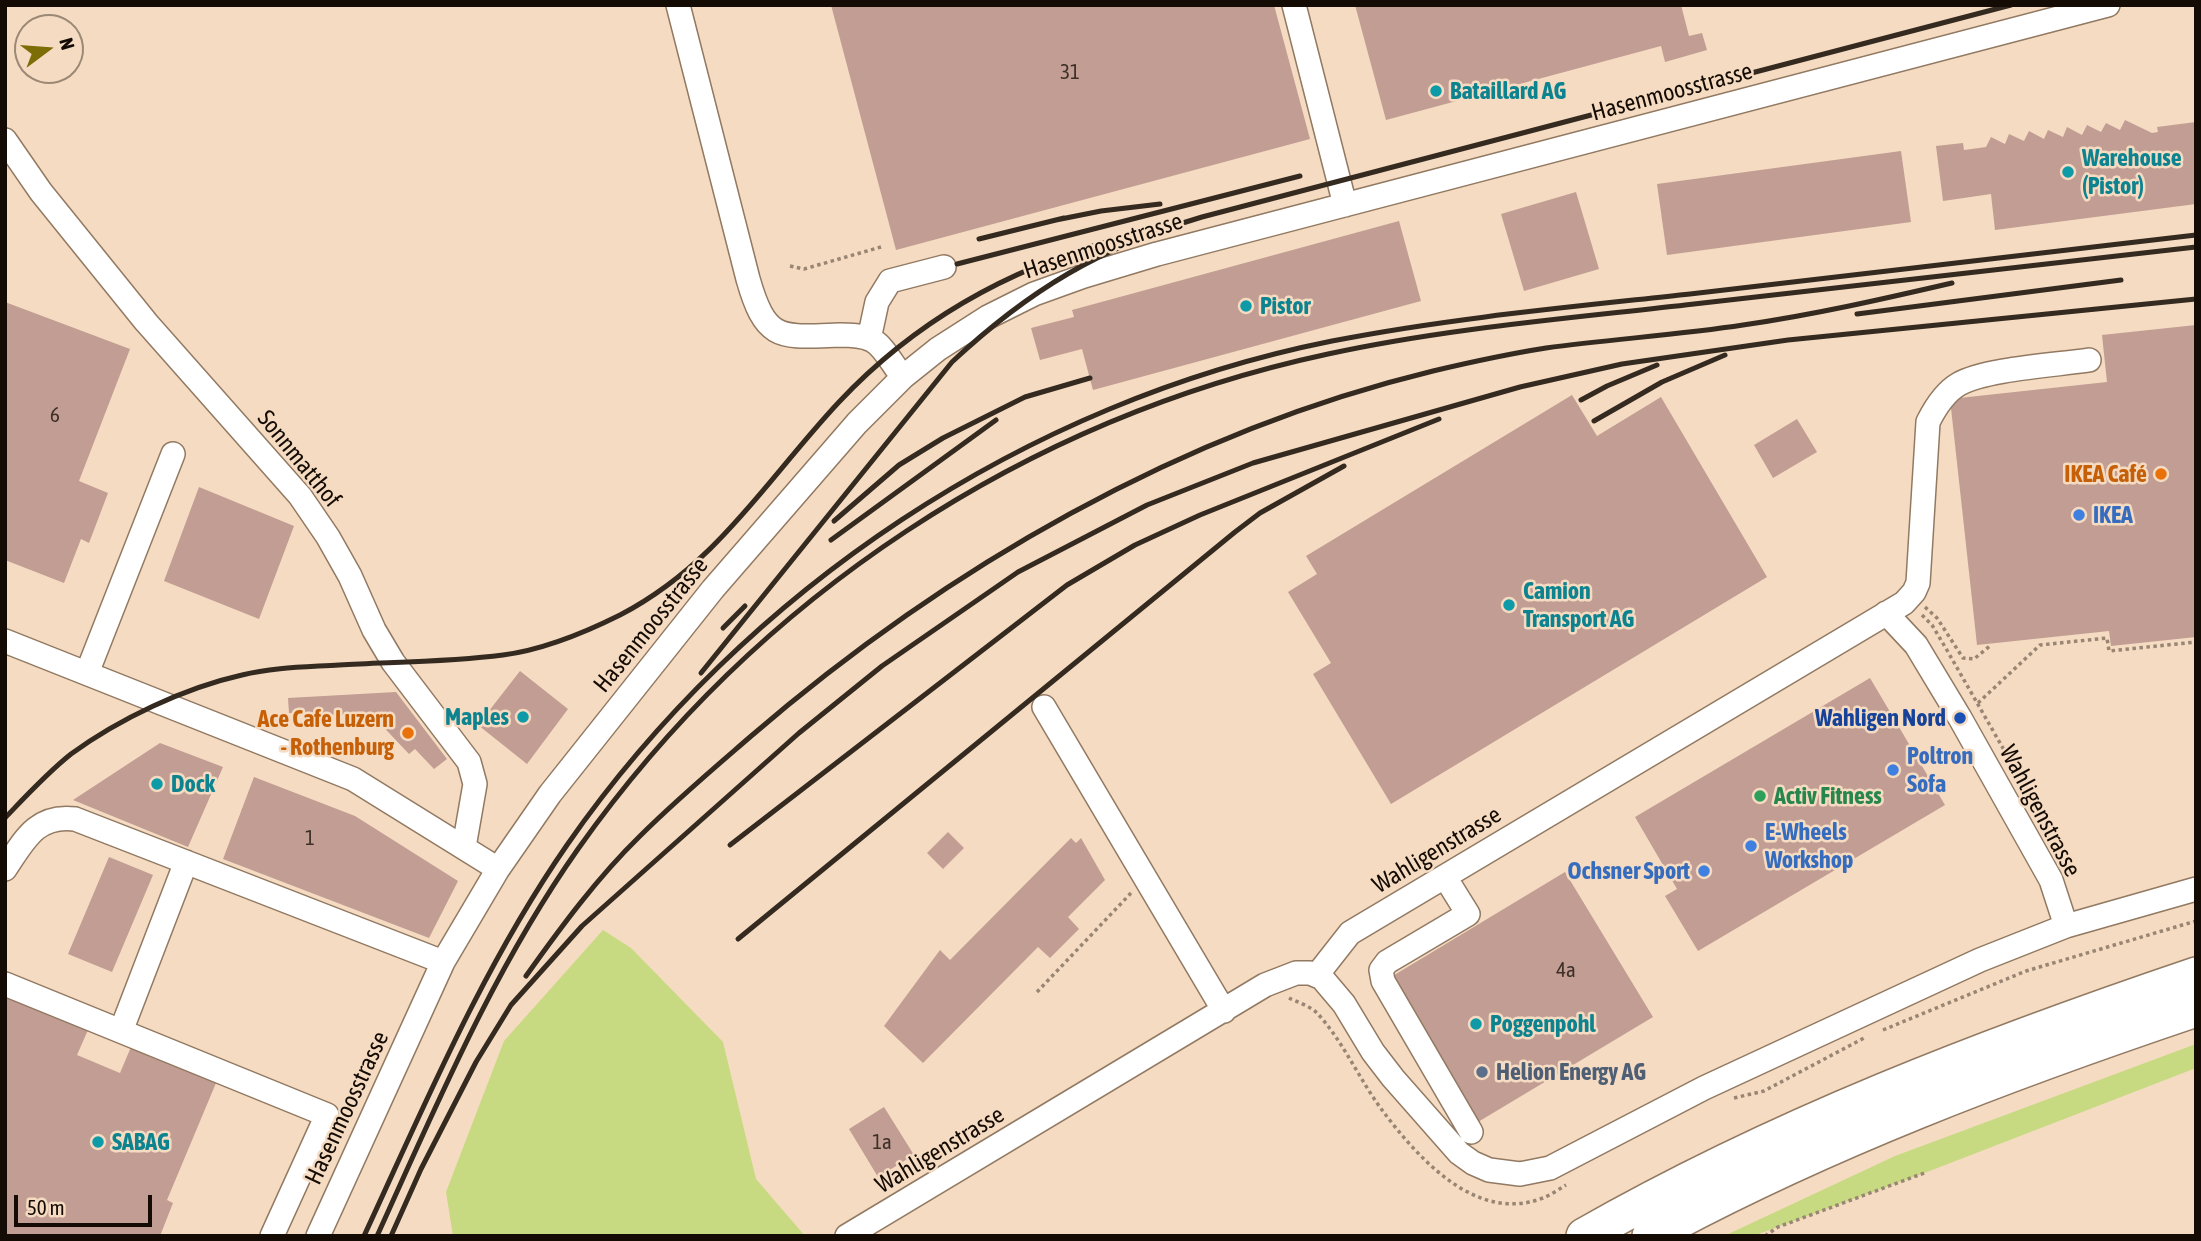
<!DOCTYPE html>
<meta charset="utf-8">
<style>
body{margin:0}
#map{position:relative;width:2201px;height:1241px;overflow:hidden;background:#f5dbc1;font-family:"Asap Condensed",sans-serif}
canvas{display:block}
.frame{position:absolute;inset:0;border:7px solid #130b04;pointer-events:none}
.north{position:absolute;left:14px;top:14px;width:70px;height:70px;box-sizing:border-box;background:#f5dbc1;border:2px solid #9b8875;border-radius:50%;rotate:74deg;font-size:19px;font-weight:700;line-height:28px;text-align:center;color:#130b04}
.north::after{content:'';display:block;margin:auto;width:24px;height:32px;background:#7d6d07;clip-path:polygon(50% 0,100% 100%,50% 72%,0 100%)}
.scale{position:absolute;left:14px;top:1195px;width:138px;height:32px;box-sizing:border-box;border:4px solid #130b04;border-top:0;padding-left:9px;font-size:21px;line-height:24px;white-space:nowrap;color:#130b04;-webkit-text-stroke:5px #f5dbc1;paint-order:stroke}
</style>
<div id="map">
<canvas width="2201" height="1241"></canvas>
<div class="frame"></div>
<div class="north">N</div>
<div class="scale">50 m</div>
</div>
<script>
const ctx = document.querySelector('canvas').getContext('2d');
ctx.lineJoin = 'round';
function paint(path, color) {
  ctx.fillStyle = color;
  ctx.fill(path, 'evenodd');
}
function stroke(path, color, width, dash) {
  ctx.strokeStyle = color;
  ctx.lineWidth = width;
  ctx.lineCap = dash ? 'butt' : 'round';
  ctx.setLineDash(dash || []);
  ctx.stroke(path);
}
function write(font, color, halo, rows, align = 'center') {
  ctx.font = font + ' "Asap Condensed",sans-serif';
  ctx.lineWidth = 5;
  ctx.setLineDash([]);
  ctx.textBaseline = 'middle';
  ctx.strokeStyle = halo;
  ctx.fillStyle = color;
  for (const [text, x, y, turn = 0] of rows) {
    ctx.save();
    ctx.translate(x, y);
    ctx.rotate((+turn || 0) * Math.PI / 180);
    ctx.textAlign = isNaN(turn) ? turn : align;
    if (halo) ctx.strokeText(text, 0, 0);
    ctx.fillText(text, 0, 0);
    ctx.restore();
  }
}
const green = new Path2D(`
 M 603,930 L 631,948 L 723,1042 L 756,1179 L 805,1236 L 453,1236 L 446,1192 L 504,1041 Z
 M 2196,1044 L 2196,1068 L 1927,1172 L 1753,1236 L 1724,1236 L 1895,1156 Z`);
const building = new Path2D(`
 M 831,5 L 1274,5 L 1310,139 L 896,250 Z
 M 1355,5 L 1681,5 L 1689,36 L 1702,33 L 1707,50 L 1665,62 L 1661,46 L 1386,120 Z
 M 2125,120 L 2152,133 L 2158,132 L 2157,127 L 2196,122 L 2196,204 L 1995,230 L 1991,194 L 1943,201 L 1936,146 L 1963,143 L 1964,150 L 1986,147 L 1991,137 L 2005,144 L 2009,134 L 2024,141 L 2029,131 L 2044,139 L 2048,130 L 2063,137 L 2067,127 L 2082,135 L 2087,125 L 2101,132 L 2106,123 L 2120,130 Z
 M 1901,151 L 1911,222 L 1667,255 L 1657,184 Z
 M 1576,192 L 1599,269 L 1524,291 L 1501,214 Z
 M 1399,221 L 1421,301 L 1093,390 L 1082,349 L 1040,360 L 1031,328 L 1074,317 L 1072,310 Z
 M 5,302 L 130,349 L 79,481 L 108,493 L 89,543 L 81,539 L 64,583 L 5,560 Z
 M 2196,325 L 2196,637 L 2111,646 L 2109,631 L 1977,645 L 1950,399 L 2107,382 L 2102,335 Z
 M 1572,395 L 1597,436 L 1661,397 L 1767,577 L 1391,804 L 1313,674 L 1331,663 L 1288,592 L 1317,574 L 1306,556 Z
 M 1797,419 L 1817,452 L 1773,478 L 1754,445 Z
 M 199,487 L 294,526 L 259,619 L 164,581 Z
 M 520,671 L 568,709 L 527,764 L 478,725 Z
 M 1870,678 L 1945,805 L 1698,951 L 1665,896 L 1677,889 L 1635,817 Z
 M 396,692 L 447,759 L 434,769 L 415,749 L 409,754 L 373,716 L 289,713 L 288,698 Z
 M 160,743 L 223,767 L 188,847 L 73,800 Z
 M 254,777 L 355,816 L 458,881 L 429,938 L 223,859 Z
 M 948,832 L 964,848 L 943,869 L 927,853 Z
 M 1071,838 L 1076,843 L 1081,838 L 1105,880 L 1068,917 L 1079,929 L 1050,958 L 1038,947 L 923,1063 L 884,1026 L 940,950 L 950,960 Z
 M 109,857 L 153,875 L 112,972 L 68,954 Z
 M 1565,872 L 1653,1017 L 1473,1125 L 1386,980 Z
 M 5,995 L 88,1030 L 77,1055 L 120,1073 L 131,1047 L 216,1083 L 167,1200 L 173,1203 L 160,1236 L 5,1236 Z
 M 884,1107 L 914,1155 L 878,1177 L 849,1129 Z`);
const path = new Path2D(`
 M 790,266 L 804,269 L 881,247
 M 1925,607 L 1937,618 L 1963,658 L 1974,659 L 1991,645
 M 1922,615 L 1932,625 L 1948,652 L 2044,820
 M 1978,703 L 2040,645 L 2107,638 L 2109,651 L 2196,642
 M 1037,992 L 1132,892
 M 1289,998 C 1297,1002 1310,1006 1317,1013 C 1343,1041 1359,1079 1382,1110 C 1418,1158 1476,1224 1543,1198 C 1551,1195 1559,1189 1566,1185
 M 1883,1030 L 2026,971 L 2196,921
 M 1734,1098 L 1764,1091 L 1866,1037
 M 1765,1236 L 1778,1227 L 1927,1172`);
const minor = new Path2D(`
 M 678,5 L 748,279 C 766,342 780,337 839,335 C 850,335 862,335 872,340 C 885,347 893,366 903,377
 M 1294,5 L 1345,205
 M 5,140 L 41,192 L 146,322 L 300,496 L 328,537 L 350,576 L 374,630 L 393,662 L 469,762 L 475,784 L 464,847
 M 869,339 L 877,302 L 890,281 L 944,267
 M 1886,613 L 1916,645 L 1960,718 L 2051,880 L 2066,926
 M 5,641 L 353,779 L 498,869
 M 87,673 L 173,454
 M 1044,707 L 1224,1011
 M 5,869 C 24,841 36,814 75,819 L 443,962
 M 1445,877 L 1468,914 L 1387,962 L 1381,970 L 1383,981 L 1471,1132
 M 1317,975 L 1350,933 L 1904,603 L 1914,592 L 1918,583 L 1928,422 C 1935,408 1945,392 1959,384 C 1985,369 2056,365 2089,360
 M 5,984 L 327,1115 L 272,1236
 M 121,1031 L 186,862
 M 318,1236 L 443,962 L 498,869 L 550,794 L 713,589 L 857,423 L 903,377 L 938,349 L 988,317 L 1034,294 L 1084,276 L 1157,254 L 2108,5
 M 847,1236 L 1265,985 L 1296,973 L 1310,973 L 1322,978 L 1344,1004 L 1373,1052 L 1393,1078 L 1459,1153 L 1473,1163 L 1489,1170 L 1520,1174 L 1550,1168 L 1704,1088 L 1980,960 L 2066,926 L 2196,889`);
const highway = new Path2D(`
 M 1584,1236 C 1777,1126 1986,1046 2196,975
 M 1650,1236 C 1823,1142 2009,1072 2196,1009`);
const rail = new Path2D(`
 M 1056,220 L 1101,211 L 1160,204
 M 979,239 L 1064,218
 M 957,264 L 1300,176
 M 1857,314 L 2121,280
 M 1581,400 L 1607,386 L 1657,365
 M 1594,421 L 1662,382 L 1725,355
 M 834,521 L 899,465 L 943,438 L 1025,397 L 1090,378
 M 831,540 L 996,420
 M 723,628 L 745,606
 M 701,673 L 952,362 C 1029,290 1101,247 1202,217 L 2011,5
 M 5,818 C 26,796 47,773 71,754 C 119,719 184,688 242,675 C 273,667 308,667 339,665 C 394,662 449,662 503,655 C 542,650 584,633 620,615 C 718,564 766,480 839,402 C 915,321 1010,268 1117,239
 M 730,845 L 1067,585 L 1135,545 L 1200,515 L 1439,419
 M 738,939 L 1235,532 L 1260,513 L 1344,466
 M 526,976 C 561,927 597,878 640,836 C 675,801 713,769 750,737 C 946,568 1181,432 1433,371 C 1471,362 1508,354 1546,348 C 1612,339 1678,335 1743,325 C 1813,315 1883,299 1952,283
 M 364,1236 C 426,1102 483,966 567,845 C 745,589 1026,402 1332,341 C 1450,318 1571,307 1690,294 C 1859,274 2027,255 2196,235
 M 377,1236 C 437,1104 494,968 578,849 C 757,596 1025,419 1328,354 C 1448,328 1573,318 1694,304 C 1862,285 2029,266 2196,247
 M 391,1236 L 421,1169 L 476,1062 L 511,1005 L 582,926 L 799,733 L 882,666 L 1018,572 L 1147,505 L 1253,463 L 1520,387 L 1622,364 L 1788,340 L 2196,299`);
const markers = [
 [1436,91,7,"#0f9aa8"],
 [2068,172,7,"#0f9aa8"],
 [1246,306,7,"#0f9aa8"],
 [2161,474,7,"#e8710a"],
 [2079,515,7,"#3f7fe0"],
 [1509,605,7,"#0f9aa8"],
 [523,717,7,"#0f9aa8"],
 [1960,718,7,"#1a4fb4"],
 [408,733,7,"#e8710a"],
 [1893,770,7,"#3f7fe0"],
 [157,784,7,"#0f9aa8"],
 [1760,796,7,"#2e9e5b"],
 [1751,846,7,"#3f7fe0"],
 [1704,871,7,"#3f7fe0"],
 [1476,1024,7,"#0f9aa8"],
 [1482,1072,7,"#5c6f8a"],
 [98,1142,7,"#0f9aa8"]
];
const numberNames = [
 ["31",1070,72],
 ["6",55,415],
 ["1",310,838],
 ["4a",1566,970],
 ["1a",882,1142]
];
const cultureNames = [
 ["Bataillard AG",1450,91],
 ["Warehouse",2082,158],
 ["(Pistor)",2082,186],
 ["Pistor",1260,306],
 ["Camion",1523,591],
 ["Transport AG",1523,619],
 ["Maples",509,717,"right"],
 ["Dock",171,784],
 ["Poggenpohl",1490,1024],
 ["SABAG",112,1142]
];
const streetNames = [
 ["Hasenmoosstrasse",1672,92,-15],
 ["Hasenmoosstrasse",1103,246,-18],
 ["Sonnmatthof",299,459,51],
 ["Hasenmoosstrasse",651,625,-51],
 ["Wahligenstrasse",2040,811,62],
 ["Wahligenstrasse",1437,850,-31],
 ["Hasenmoosstrasse",347,1108,-65],
 ["Wahligenstrasse",940,1150,-31]
];
const foodNames = [
 ["IKEA Café",2147,474],
 ["Ace Cafe Luzern",394,719],
 ["- Rothenburg",394,747]
];
const shopNames = [
 ["IKEA",2093,515],
 ["Poltron",1907,756],
 ["Sofa",1907,784],
 ["E-Wheels",1765,832],
 ["Workshop",1765,860],
 ["Ochsner Sport",1690,871,"right"]
];
const transitNames = [
 ["Wahligen Nord",1946,718]
];
const leisureNames = [
 ["Activ Fitness",1774,796]
];
const serviceNames = [
 ["Helion Energy AG",1496,1072]
];
paint(green, '#c7da81');
paint(building, '#c19d93');
stroke(minor, '#917962', 26);
stroke(highway, '#917962', 38);
stroke(path, '#988573', 3.5, [3.5, 3.5]);
stroke(minor, '#fff', 23);
stroke(highway, '#fff', 35);
stroke(rail, '#352a20', 5);
for (const [x, y, r, color] of markers) {
  const dot = new Path2D();
  dot.arc(x, y, r, 0, 2 * Math.PI);
  ctx.fillStyle = color;
  ctx.fill(dot);
  stroke(dot, '#f5dbc1', 2.5);
}
write('21px', '#3e3028', null, numberNames);
write('bold 24px', '#0d838f', '#f5dbc1', cultureNames, 'left');
write('24px', '#130b04', '#f5dbc1', streetNames);
write('bold 24px', '#c56008', '#f5dbc1', foodNames, 'right');
write('bold 24px', '#366cbe', '#f5dbc1', shopNames, 'left');
write('bold 24px', '#164399', '#f5dbc1', transitNames, 'right');
write('bold 24px', '#27864d', '#f5dbc1', leisureNames, 'left');
write('bold 24px', '#4e5e75', '#f5dbc1', serviceNames, 'left');
</script>
